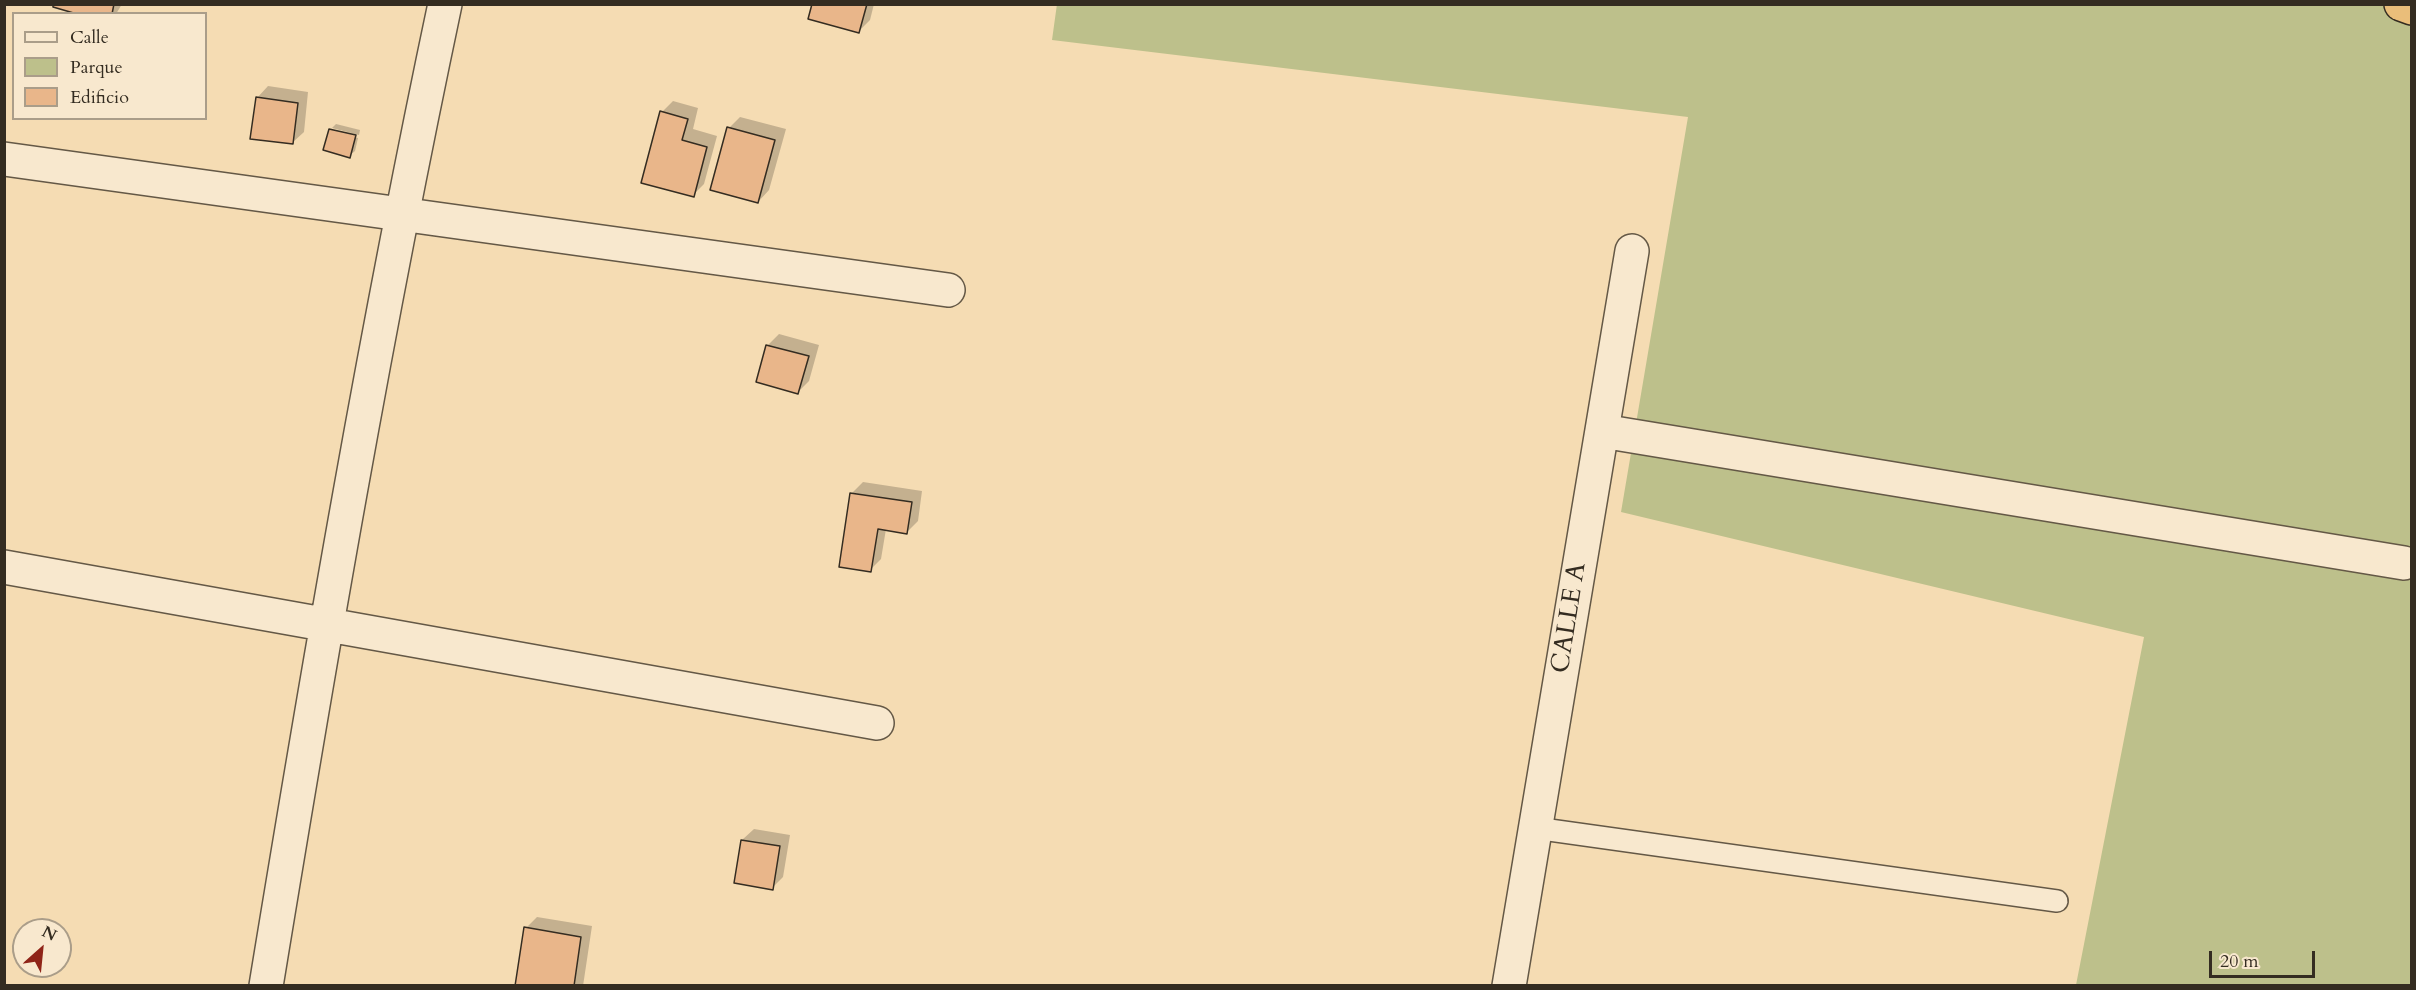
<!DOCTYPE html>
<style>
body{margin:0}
#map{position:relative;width:2416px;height:990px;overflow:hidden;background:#f5dcb3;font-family:Cardo,serif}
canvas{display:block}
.frame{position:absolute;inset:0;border:6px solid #342c21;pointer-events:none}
.legend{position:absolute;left:12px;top:12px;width:195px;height:108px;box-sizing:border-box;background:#f8e8ce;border:2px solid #aa9d89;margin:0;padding:8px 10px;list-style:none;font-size:18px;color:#342c21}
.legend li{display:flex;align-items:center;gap:12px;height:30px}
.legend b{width:30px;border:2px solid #aa9d89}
.north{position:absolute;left:12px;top:918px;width:60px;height:60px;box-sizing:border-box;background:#f8e8ce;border:2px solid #aa9d89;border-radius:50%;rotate:27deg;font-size:16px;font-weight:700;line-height:24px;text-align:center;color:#342c21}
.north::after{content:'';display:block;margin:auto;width:21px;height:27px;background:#8f2418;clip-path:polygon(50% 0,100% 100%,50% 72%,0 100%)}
.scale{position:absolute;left:2209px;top:951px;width:106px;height:27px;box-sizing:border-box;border:3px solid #342c21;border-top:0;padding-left:8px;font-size:18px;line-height:21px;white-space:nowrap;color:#342c21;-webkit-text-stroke:4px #f8e8ce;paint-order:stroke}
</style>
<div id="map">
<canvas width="2416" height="990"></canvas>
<div class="frame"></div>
<ul class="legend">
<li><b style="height:8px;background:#f8e8ce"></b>Calle</li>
<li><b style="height:16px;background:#bdc08b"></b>Parque</li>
<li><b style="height:16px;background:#e9b68a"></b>Edificio</li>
</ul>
<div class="north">N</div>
<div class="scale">20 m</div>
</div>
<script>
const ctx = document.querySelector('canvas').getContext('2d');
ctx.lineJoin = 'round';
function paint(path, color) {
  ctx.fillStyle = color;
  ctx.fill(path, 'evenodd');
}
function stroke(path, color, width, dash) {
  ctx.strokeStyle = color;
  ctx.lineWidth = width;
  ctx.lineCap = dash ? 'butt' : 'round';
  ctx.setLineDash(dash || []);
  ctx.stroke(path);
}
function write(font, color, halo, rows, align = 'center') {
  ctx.font = font + ' Cardo,serif';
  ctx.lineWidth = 4.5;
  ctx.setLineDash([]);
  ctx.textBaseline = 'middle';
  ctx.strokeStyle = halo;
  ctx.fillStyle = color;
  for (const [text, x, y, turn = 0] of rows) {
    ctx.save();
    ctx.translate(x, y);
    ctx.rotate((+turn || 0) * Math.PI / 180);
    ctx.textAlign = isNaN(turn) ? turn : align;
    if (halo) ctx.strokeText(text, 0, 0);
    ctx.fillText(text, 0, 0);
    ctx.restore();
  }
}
const green = new Path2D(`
 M 1057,4 L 2411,5 L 2411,985 L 2076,985 L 2144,637 L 1621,512 L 1688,117 L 1052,40 Z`);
const shadow = new Path2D(`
 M 55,4 L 122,4 L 116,14 L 83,14 Z
 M 814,4 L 874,4 L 870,20 L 859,31 Z
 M 268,86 L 308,92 L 304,132 L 292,143 L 257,98 Z
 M 673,101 L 698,108 L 693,129 L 717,136 L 704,184 L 693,195 L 662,112 Z
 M 740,117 L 786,129 L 769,190 L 758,202 L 729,128 Z
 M 336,124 L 360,130 L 359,135 L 332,128 Z
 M 332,128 L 332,131 L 358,138 L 355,151 L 349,156 L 325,149 Z
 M 779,334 L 819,345 L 809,381 L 798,392 L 758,381 L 768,345 Z
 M 863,482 L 922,491 L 918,521 L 907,532 L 886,529 L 881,559 L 870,570 L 852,493 Z
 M 754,829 L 790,835 L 783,877 L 772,888 L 742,840 Z
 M 537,917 L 592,926 L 583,986 L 517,986 L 526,928 Z`);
const building = new Path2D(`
 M 53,4 L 114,4 L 112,14 L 77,14 L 53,7 Z
 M 812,4 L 867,4 L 859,33 L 808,19 Z
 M 256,97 L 298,103 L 293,144 L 250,139 Z
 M 660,111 L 688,119 L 682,140 L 707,147 L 694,197 L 641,183 Z
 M 727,127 L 775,140 L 758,203 L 710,190 Z
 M 329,129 L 356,135 L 350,158 L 323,150 Z
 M 766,345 L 809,356 L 798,394 L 756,382 Z
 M 850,493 L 912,502 L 907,534 L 878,529 L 871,572 L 839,567 Z
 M 741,840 L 780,846 L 773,890 L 734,883 Z
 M 524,927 L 581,937 L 574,986 L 515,986 Z`);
const lane = new Path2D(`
 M 1535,828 L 2057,901`);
const street = new Path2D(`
 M 4,159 L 948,290
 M 1602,431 L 2404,563
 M 4,567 L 877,723
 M 266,986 C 320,657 376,330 445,4
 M 1509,986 L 1632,251`);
const highway = new Path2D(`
 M 2401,4 L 2412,8`);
const streetNames = [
 ["CALLE A",1570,618,-81]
];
paint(green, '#bdc08b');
paint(shadow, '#0003');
paint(building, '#e9b68a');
stroke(building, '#342c21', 1.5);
stroke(lane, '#645846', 24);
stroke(street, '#645846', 36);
stroke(highway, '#342c21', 36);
stroke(lane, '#f8e8ce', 21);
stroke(street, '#f8e8ce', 33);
stroke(highway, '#eabe7a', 33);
write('26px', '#342c21', '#f8e8ce', streetNames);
</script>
